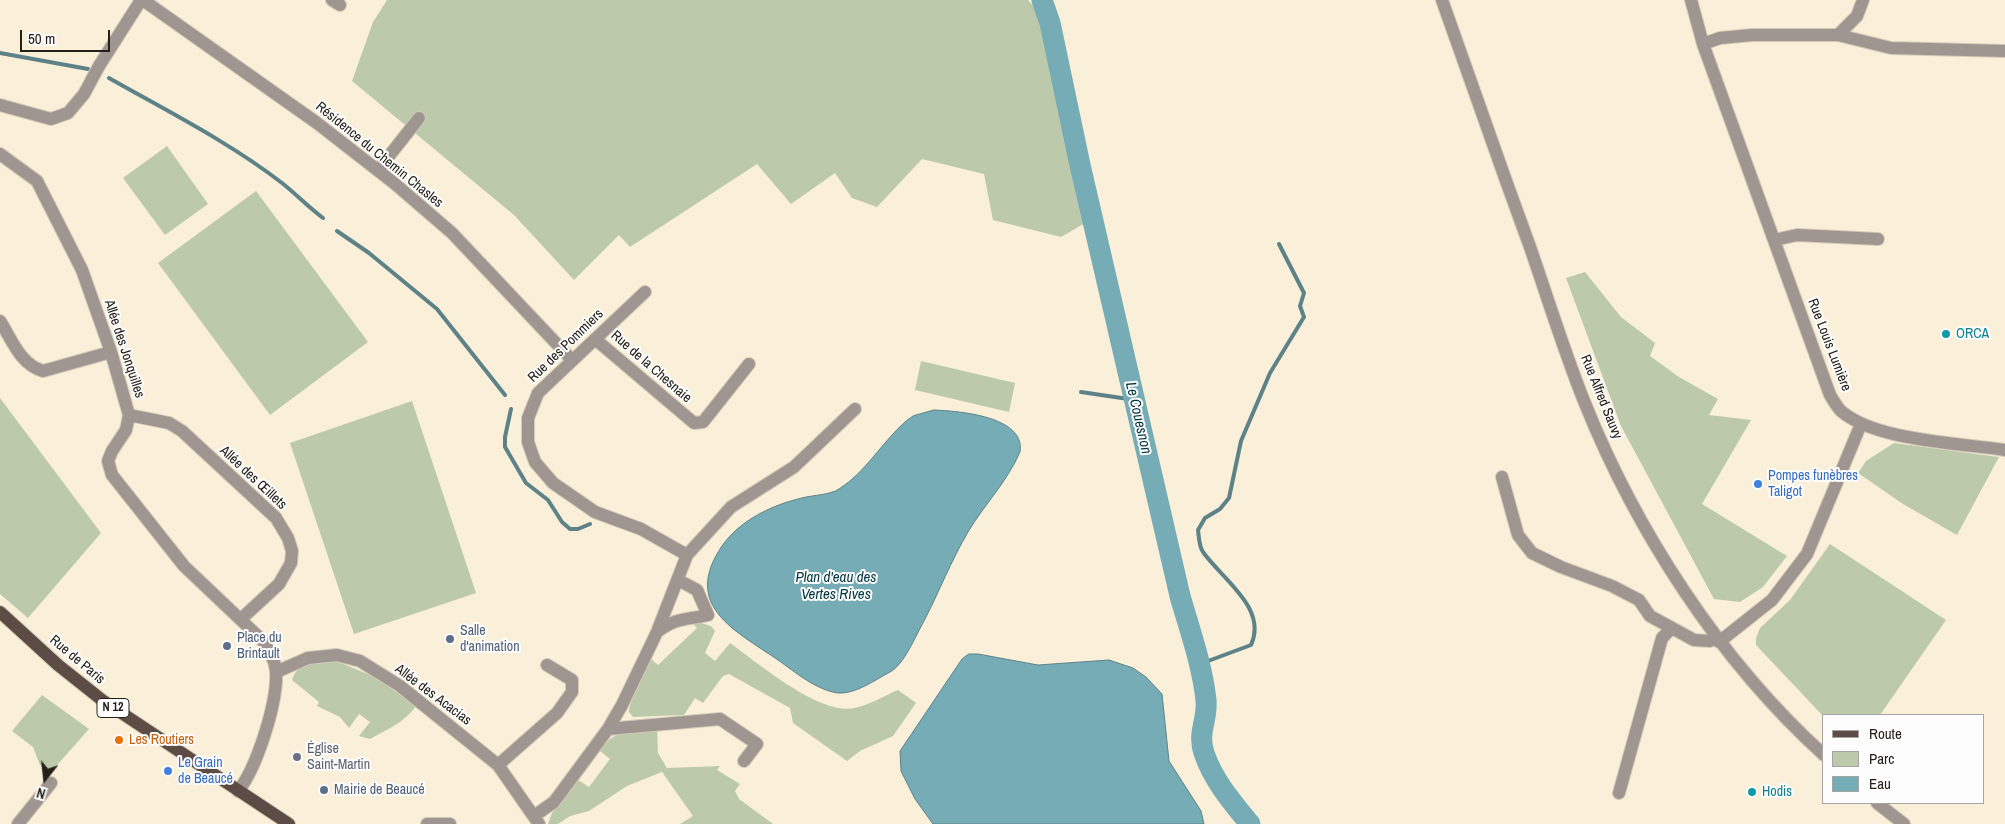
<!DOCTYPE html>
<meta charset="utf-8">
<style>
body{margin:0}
#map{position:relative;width:2005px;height:824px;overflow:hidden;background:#faefd9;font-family:"Archivo Narrow",sans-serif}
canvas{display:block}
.legend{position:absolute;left:1822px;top:714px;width:162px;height:90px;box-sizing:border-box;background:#fdfdfd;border:1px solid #a6a5a1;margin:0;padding:6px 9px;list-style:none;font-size:15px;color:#242018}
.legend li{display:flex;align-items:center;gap:10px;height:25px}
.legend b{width:25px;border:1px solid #a6a5a1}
.north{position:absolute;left:20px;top:754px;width:50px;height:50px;-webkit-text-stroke:4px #fdfdfd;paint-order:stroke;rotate:196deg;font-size:14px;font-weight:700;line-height:20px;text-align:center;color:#242018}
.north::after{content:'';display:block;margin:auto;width:18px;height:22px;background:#242018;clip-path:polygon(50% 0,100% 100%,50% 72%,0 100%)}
.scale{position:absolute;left:20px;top:30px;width:90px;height:22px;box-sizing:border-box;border:2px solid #242018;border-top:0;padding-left:6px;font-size:15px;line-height:18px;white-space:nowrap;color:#242018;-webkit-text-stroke:4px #fdfdfd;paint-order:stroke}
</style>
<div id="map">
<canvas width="2005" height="824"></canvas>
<ul class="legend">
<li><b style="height:6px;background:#5d4b45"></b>Route</li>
<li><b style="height:14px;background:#bccaab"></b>Parc</li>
<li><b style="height:14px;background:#75acb6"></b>Eau</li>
</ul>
<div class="north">N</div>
<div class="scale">50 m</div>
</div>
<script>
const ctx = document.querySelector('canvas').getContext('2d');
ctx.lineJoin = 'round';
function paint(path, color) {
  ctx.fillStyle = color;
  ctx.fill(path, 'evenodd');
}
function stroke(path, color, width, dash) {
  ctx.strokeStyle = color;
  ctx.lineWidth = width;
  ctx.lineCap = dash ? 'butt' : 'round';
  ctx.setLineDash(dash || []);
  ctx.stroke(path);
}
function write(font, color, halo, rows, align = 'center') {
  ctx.font = font + ' "Archivo Narrow",sans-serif';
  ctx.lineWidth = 4;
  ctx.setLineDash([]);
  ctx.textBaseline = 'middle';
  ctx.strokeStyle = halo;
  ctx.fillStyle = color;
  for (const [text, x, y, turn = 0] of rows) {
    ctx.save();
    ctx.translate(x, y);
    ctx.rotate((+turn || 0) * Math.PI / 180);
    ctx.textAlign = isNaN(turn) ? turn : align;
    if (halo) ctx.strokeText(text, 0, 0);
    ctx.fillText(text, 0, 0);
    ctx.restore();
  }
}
const green = new Path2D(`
 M 387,0 L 1028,0 L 1052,28 L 1087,222 L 1061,237 L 993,220 L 984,174 L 922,159 L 877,207 L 852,198 L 835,173 L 791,204 L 757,164 L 630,247 L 619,235 L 574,280 L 514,215 L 352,81 L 373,22 Z
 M 167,146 L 208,204 L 165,235 L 123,178 Z
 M 256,191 L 368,342 L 270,415 L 158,263 Z
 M 1585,272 L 1621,317 L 1655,343 L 1650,356 L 1679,377 L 1718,399 L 1709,415 L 1751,420 L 1702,504 L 1787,556 L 1763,587 L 1740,602 L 1714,599 L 1621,426 L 1566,278 Z
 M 921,361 L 1015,383 L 1009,412 L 915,390 Z
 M 0,398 L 101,533 L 28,618 L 0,594 Z
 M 412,401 L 476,593 L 354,634 L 290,443 Z
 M 1894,443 L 1999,457 L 1957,535 L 1903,504 L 1858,473 L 1866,461 Z
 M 1830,544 L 1946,620 L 1880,715 L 1824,717 L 1756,645 L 1756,638 L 1760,628 L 1790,600 Z
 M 698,622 L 711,626 L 715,631 L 705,653 L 715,661 L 730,643 C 758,663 820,716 855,708 C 869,705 884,696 898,690 L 916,703 L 893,736 L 860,751 L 847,761 L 793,723 L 790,708 L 729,674 L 723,676 L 703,703 L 695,698 L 684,715 L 633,717 L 629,712 C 628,703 646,670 650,658 L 658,665 L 697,628 L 693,624 Z
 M 336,661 L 375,677 L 416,706 C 403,724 387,729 370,739 L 359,736 L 370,722 L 359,714 L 349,728 L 340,717 L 317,706 L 319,702 L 292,680 C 297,661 321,662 336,661 Z
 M 42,695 L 89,729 L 51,772 L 40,765 L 33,747 L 12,731 Z
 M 657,727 L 658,753 L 667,768 L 720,766 L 717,770 L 740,784 L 735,791 L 739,799 L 773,824 L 680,824 L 693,816 L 662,772 L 627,786 L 589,811 L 570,816 L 558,824 L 548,824 L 552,813 L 578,780 L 589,787 L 610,759 L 600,751 C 615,728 632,731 657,727 Z`);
const water = new Path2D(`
 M 934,410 C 958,411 1026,416 1020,452 C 1007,482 984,505 968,532 C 951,561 939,592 924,621 C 916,635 904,665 890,672 C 875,680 856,694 838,693 C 816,690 795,672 778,660 C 736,631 681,606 722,546 C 740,520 772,505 802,498 C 813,495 830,495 839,489 C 866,472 882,442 906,421 L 913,416 Z
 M 969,654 L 978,654 L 1038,665 L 1109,660 L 1133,668 L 1146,677 L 1162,694 L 1169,761 L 1201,811 L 1204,824 L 933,824 L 915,799 L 901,771 L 900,751 L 962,659 Z`);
const stream = new Path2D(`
 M 0,53 L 88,69
 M 109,78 C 167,111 229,142 282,183 C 296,194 308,207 323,218
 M 337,231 L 369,253 L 437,309 L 505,395
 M 1081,392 L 1135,400
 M 511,409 L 505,437 L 505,447 L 526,483 L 548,500 L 562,522 L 570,529 L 578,529 L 590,524
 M 1200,664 L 1251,645 C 1268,608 1222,579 1203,552 C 1199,547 1199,537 1198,530 L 1205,518 L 1220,509 L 1229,498 L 1241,441 L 1270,373 L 1304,317 L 1300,306 L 1304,293 L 1279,244`);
const river = new Path2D(`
 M 1042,0 L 1050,23 L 1080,165 L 1180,596 C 1190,631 1202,664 1206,700 C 1208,720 1197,732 1204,753 C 1213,780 1232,802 1250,824`);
const minor = new Path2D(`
 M 143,0 L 317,123 L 394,183 L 452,233 L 572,360
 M 332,0 L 340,5
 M 1442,0 C 1471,83 1500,165 1530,247 C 1548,299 1564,351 1584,401 C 1636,531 1720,661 1824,755
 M 1691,0 L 1703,44 L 1830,395 C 1833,400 1837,407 1841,411 C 1876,441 1959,443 2005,450
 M 1838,35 L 1857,16 L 1863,0
 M 1703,44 L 1720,38 L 1752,35 L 1838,35 L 1891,48 L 2005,51
 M 0,105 L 51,119 L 68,113 L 84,94 L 99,66 L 141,0
 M 0,154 L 37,181 L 82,270 L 111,352 L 129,415 L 126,430 L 112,451 L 108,461 L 112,475 L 184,566 L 262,640 C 268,649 275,659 276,671 C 278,701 257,768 238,791
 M 378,170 L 419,118
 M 1774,240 L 1797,235 L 1878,239
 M 645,292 L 538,393 L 528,418 L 528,442 L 535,462 L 553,483 L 595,512 L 641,529 L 687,555
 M 0,321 C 12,340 20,364 43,371 L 111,352
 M 595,339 L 694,423 L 703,422 L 749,364
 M 129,415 L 169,423 L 182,431 L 276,518 L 288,538 L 292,551 L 291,563 L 279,584 L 241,619
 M 1502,477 L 1518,535 L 1532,553 L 1561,567 L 1612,586 L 1639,600 L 1650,616 L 1694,640 L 1710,641 L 1716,638
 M 657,632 C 676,617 687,620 708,615 L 697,590 L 678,580
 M 1719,642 L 1772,600 L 1807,554 L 1861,424
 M 276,672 L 308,658 L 337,655 L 360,661 L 400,686 L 498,765 L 539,824
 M 608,729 L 720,719 L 757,744 L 744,761
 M 498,765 L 557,713 L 572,692 L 572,680 L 547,665
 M 1619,793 L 1662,638 L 1671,629
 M 1877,803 L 1904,824
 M 534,816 L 554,802 L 608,729 L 622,705 L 657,632 L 687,555 L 731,507 L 794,467 L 855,409
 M 18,824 L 51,783
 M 427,824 L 450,824`);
const major = new Path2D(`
 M 0,612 L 58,665 L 102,700 L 289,824`);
const markers = [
 [1946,334,5,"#0f9aa8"],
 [1758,484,5,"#3f7fe0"],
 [450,639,5,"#5c6f8a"],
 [227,646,5,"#5c6f8a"],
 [119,740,5,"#e8710a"],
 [297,757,5,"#6b7280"],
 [168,771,5,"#3f7fe0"],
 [324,790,5,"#5c6f8a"],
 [1752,792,5,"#0f9aa8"]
];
const shields = [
 [113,708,32]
];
const shieldNames = [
 ["N 12",113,708]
];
const streetNames = [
 ["Résidence du Chemin Chasles",379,155,39],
 ["Rue Louis Lumière",1829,345,69],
 ["Rue des Pommiers",566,346,-44],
 ["Allée des Jonquilles",124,349,72],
 ["Rue de la Chesnaie",651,367,41],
 ["Rue Alfred Sauvy",1601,397,68],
 ["Allée des Œillets",253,478,43],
 ["Rue de Paris",77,660,40],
 ["Allée des Acacias",433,695,37]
];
const cultureNames = [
 ["ORCA",1956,334],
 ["Hodis",1762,792]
];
const shopNames = [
 ["Pompes funèbres",1768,476],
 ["Taligot",1768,492],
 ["Le Grain",178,763],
 ["de Beaucé",178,779]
];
const serviceNames = [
 ["Salle",460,631],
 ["d'animation",460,647],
 ["Place du",237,638],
 ["Brintault",237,654],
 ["Mairie de Beaucé",334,790]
];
const foodNames = [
 ["Les Routiers",129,740]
];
const worshipNames = [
 ["Église",307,749],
 ["Saint-Martin",307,765]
];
const waterNames = [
 ["Le Couesnon",1138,418,77],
 ["Plan d'eau des",836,578],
 ["Vertes Rives",836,595]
];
paint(green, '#bccaab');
paint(water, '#75acb6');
stroke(water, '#5d8287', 1);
stroke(stream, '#5d8287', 4);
stroke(river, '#75acb6', 21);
stroke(minor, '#d3cab6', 14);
stroke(major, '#d3cab6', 14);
stroke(minor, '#9f9591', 12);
stroke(major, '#5d4b45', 12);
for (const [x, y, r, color] of markers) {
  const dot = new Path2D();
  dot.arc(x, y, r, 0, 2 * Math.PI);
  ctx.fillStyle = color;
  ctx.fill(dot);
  stroke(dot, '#fdfdfd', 2);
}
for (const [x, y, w] of shields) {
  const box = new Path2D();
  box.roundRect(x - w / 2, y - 9.5, w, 19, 4);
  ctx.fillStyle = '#fdfdfd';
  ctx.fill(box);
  stroke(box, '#242018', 1);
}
write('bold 12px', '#242018', null, shieldNames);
write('14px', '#242018', '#fdfdfd', streetNames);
write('14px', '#0d838f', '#fdfdfd', cultureNames, 'left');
write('14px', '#366cbe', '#fdfdfd', shopNames, 'left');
write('14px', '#4e5e75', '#fdfdfd', serviceNames, 'left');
write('14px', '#c56008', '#fdfdfd', foodNames, 'left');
write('14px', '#5b616d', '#fdfdfd', worshipNames, 'left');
write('italic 15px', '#00373f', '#fdfdfd', waterNames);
</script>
